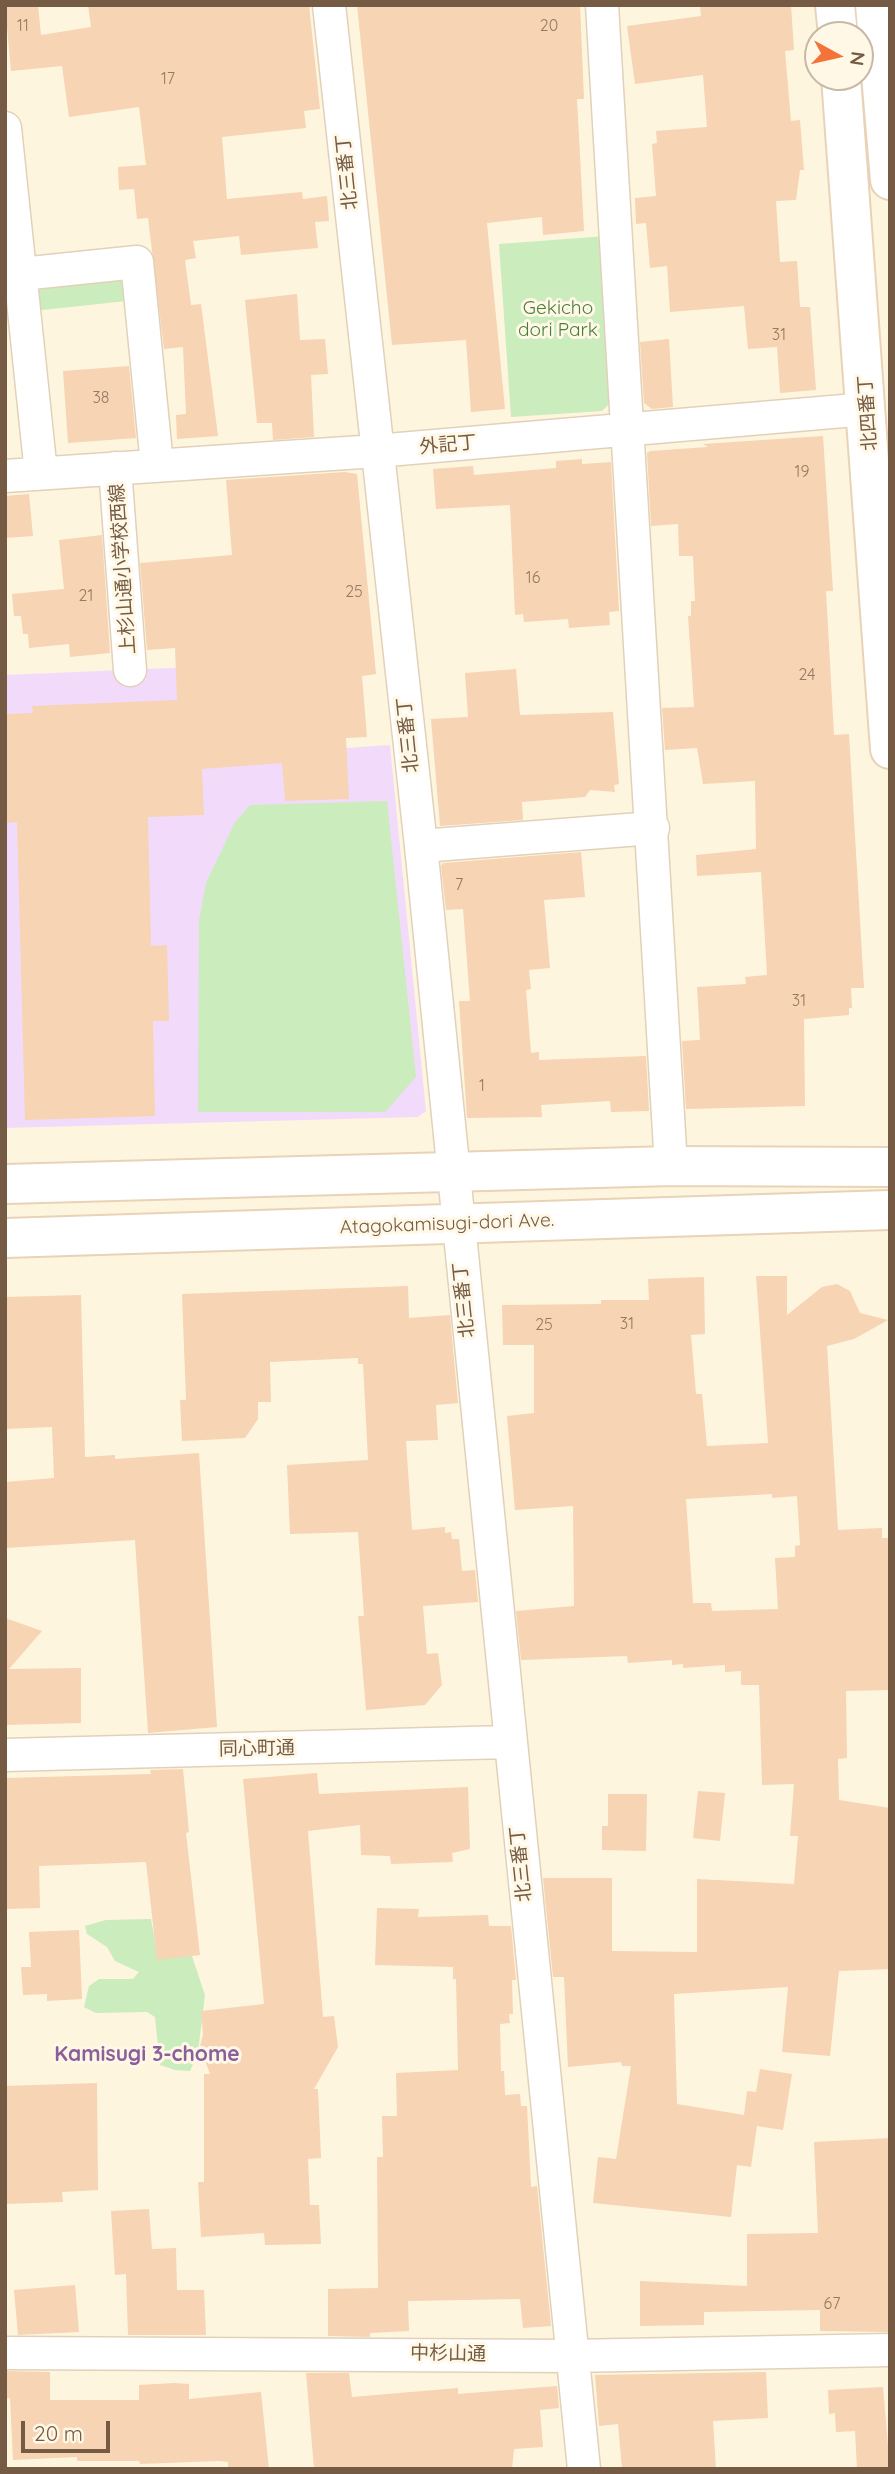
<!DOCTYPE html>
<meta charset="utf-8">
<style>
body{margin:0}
#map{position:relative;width:895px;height:2474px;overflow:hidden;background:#fef5de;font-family:Quicksand,sans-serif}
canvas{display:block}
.frame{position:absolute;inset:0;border:7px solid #765b44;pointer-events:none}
.north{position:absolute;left:804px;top:21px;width:70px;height:70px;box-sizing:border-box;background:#fff8e6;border:2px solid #c8b9a5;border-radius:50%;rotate:98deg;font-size:19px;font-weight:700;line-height:28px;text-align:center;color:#765b44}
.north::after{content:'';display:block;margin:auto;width:24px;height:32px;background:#f37338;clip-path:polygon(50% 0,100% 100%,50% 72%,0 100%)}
.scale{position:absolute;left:21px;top:2421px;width:89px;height:32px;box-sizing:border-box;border:4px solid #765b44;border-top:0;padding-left:9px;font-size:21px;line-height:24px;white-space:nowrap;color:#765b44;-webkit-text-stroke:5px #fff8e6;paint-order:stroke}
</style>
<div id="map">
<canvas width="895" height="2474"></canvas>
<div class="frame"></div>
<div class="north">N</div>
<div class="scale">20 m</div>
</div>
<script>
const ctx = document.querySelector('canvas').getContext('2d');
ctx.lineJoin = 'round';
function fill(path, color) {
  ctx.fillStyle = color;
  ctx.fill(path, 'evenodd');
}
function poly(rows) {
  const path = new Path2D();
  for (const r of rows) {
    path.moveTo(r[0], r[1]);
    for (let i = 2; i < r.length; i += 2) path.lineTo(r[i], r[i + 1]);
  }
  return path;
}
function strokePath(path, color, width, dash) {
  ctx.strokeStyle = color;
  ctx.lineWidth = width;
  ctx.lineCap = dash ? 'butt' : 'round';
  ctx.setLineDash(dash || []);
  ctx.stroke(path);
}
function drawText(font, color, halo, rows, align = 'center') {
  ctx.font = font + ' Quicksand,"Noto Sans JP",sans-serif';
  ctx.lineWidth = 6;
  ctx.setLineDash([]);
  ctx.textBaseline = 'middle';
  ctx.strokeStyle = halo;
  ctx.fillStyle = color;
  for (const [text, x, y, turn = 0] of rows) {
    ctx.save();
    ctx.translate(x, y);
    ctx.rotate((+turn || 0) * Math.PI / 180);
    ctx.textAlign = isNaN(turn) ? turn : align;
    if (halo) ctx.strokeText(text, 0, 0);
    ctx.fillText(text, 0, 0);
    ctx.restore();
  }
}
fill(poly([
 [218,666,228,756,390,745,426,1111,418,1117,5,1128,5,675]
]), '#f2dbfa');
fill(poly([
 [607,236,618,395,602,411,511,417,499,244],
 [133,275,136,300,33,311,33,298,43,285],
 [387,801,416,1077,385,1112,198,1112,199,920,206,883,235,822,250,805],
 [151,1919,156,1946,192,1956,205,1995,198,2052,190,2071,175,2070,160,2065,155,2017,147,2012,96,2013,84,2007,89,1986,99,1979,133,1979,139,1972,115,1961,107,1947,87,1934,85,1926,106,1920]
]), '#cbecbc');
fill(poly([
 [5,5,38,5,41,35,91,27,88,5,309,5,320,109,304,111,306,128,222,137,227,199,302,192,303,199,327,196,329,221,315,222,318,248,241,255,239,236,193,241,196,258,185,260,191,305,201,304,218,436,177,439,176,415,186,414,183,347,164,349,148,218,137,219,134,189,119,190,118,167,146,165,139,107,69,117,62,66,11,71],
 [357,5,580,5,584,99,577,99,584,231,543,235,542,217,487,223,505,409,471,412,466,340,392,345],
 [700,5,791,5,794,50,785,51,791,121,800,120,804,170,800,170,796,200,776,201,780,262,797,261,800,307,810,307,816,390,780,393,777,347,748,349,744,306,670,312,667,266,650,268,646,223,636,224,635,198,656,196,652,144,657,143,656,131,707,127,703,75,635,84,627,26,701,16],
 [297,294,300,340,325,339,328,374,311,375,314,437,273,440,272,423,257,423,245,300],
 [669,339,673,407,652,409,644,403,640,342],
 [129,366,136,438,68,443,63,371],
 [823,436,833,591,826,591,834,735,849,734,864,988,851,988,852,1008,849,1008,849,1015,804,1019,805,1106,686,1109,682,1041,700,1040,697,987,746,984,745,977,767,975,761,872,697,876,696,855,756,849,755,781,703,784,697,748,665,750,662,708,694,707,688,616,691,616,691,601,695,601,693,556,679,556,678,524,651,526,647,453,650,451,708,447,703,444],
 [582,459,582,464,611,462,619,611,609,612,610,625,569,628,568,619,524,622,523,614,515,615,510,505,436,509,433,469,473,466,474,475,556,468,556,461],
 [345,472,357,474,376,674,362,676,367,737,346,738,349,799,285,801,282,763,202,769,204,815,148,817,151,946,167,945,169,1021,153,1021,155,1116,25,1120,17,822,5,823,5,714,33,713,32,706,177,700,175,648,147,650,140,563,232,555,226,480],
 [29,494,33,536,5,538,5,496],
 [102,535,110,653,70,657,69,644,29,648,28,634,23,634,21,616,14,616,12,594,64,589,59,540],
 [516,669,520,715,613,712,619,784,614,785,615,792,590,790,585,797,522,802,523,820,440,826,431,719,468,717,465,673],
 [581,852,585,897,544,900,550,968,529,970,531,989,526,990,531,1053,539,1052,539,1060,646,1056,649,1111,611,1112,610,1101,541,1105,542,1117,467,1118,459,1001,470,1001,463,909,446,910,441,866,443,863],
 [756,1276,787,1276,787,1315,822,1287,837,1284,850,1291,860,1313,888,1320,854,1339,827,1346,838,1530,882,1528,882,1538,890,1538,889,1690,846,1691,847,1758,838,1759,839,1800,890,1808,890,1969,839,1971,830,2056,782,2052,788,1987,674,1994,677,2104,744,2115,747,2091,756,2092,760,2069,792,2074,783,2130,757,2126,751,2167,737,2165,731,2217,593,2203,598,2157,616,2159,631,2066,622,2066,621,2062,568,2067,564,1977,553,1977,543,1878,612,1878,612,1951,697,1952,697,1879,794,1884,798,1836,790,1836,794,1784,762,1785,759,1685,741,1685,741,1671,725,1672,725,1665,683,1668,683,1664,672,1665,672,1660,628,1663,627,1656,521,1660,516,1611,574,1606,573,1506,515,1510,507,1416,534,1413,534,1345,503,1345,502,1305,601,1304,601,1300,649,1300,648,1279,704,1277,705,1334,691,1335,696,1394,702,1394,707,1446,768,1443],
 [772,1494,772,1498,797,1496,800,1545,795,1546,795,1557,775,1558,778,1609,712,1611,711,1603,693,1603,686,1499],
 [408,1286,409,1318,450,1315,458,1403,436,1405,438,1440,406,1441,412,1530,445,1527,445,1533,451,1532,452,1539,459,1539,462,1571,475,1570,478,1602,423,1606,427,1654,438,1653,442,1685,425,1705,366,1710,358,1616,364,1616,358,1532,290,1534,287,1465,368,1460,363,1364,358,1364,358,1358,270,1362,271,1402,258,1402,258,1419,245,1438,182,1441,180,1400,186,1400,182,1294],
 [81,1295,85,1457,115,1455,115,1459,199,1453,217,1727,148,1733,135,1540,5,1548,5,1482,54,1478,52,1427,5,1429,5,1297],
 [5,1618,42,1631,9,1669,81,1668,81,1723,5,1725],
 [183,1769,189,1832,186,1833,200,1955,157,1960,146,1862,39,1866,40,1908,5,1909,5,1778,151,1774,150,1770],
 [317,1773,319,1794,468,1787,470,1849,452,1853,453,1862,391,1864,390,1856,361,1855,360,1825,308,1831,323,2017,334,2016,338,2047,314,2089,318,2089,321,2158,308,2159,310,2205,319,2205,321,2244,265,2245,264,2233,201,2237,198,2182,204,2182,204,2074,210,2074,200,2047,203,2034,201,2011,264,2004,243,1779],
 [698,1791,725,1793,720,1841,693,1838],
 [608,1794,647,1794,646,1851,602,1850,602,1826,608,1826],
 [377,1908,419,1909,418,1917,488,1915,489,1926,511,1926,516,1980,512,1980,513,2014,509,2014,510,2023,500,2024,501,2071,504,2071,505,2095,520,2094,521,2106,527,2106,531,2187,537,2186,551,2326,523,2328,520,2299,408,2301,409,2331,370,2333,370,2337,328,2336,328,2289,378,2288,377,2157,383,2157,382,2116,397,2116,396,2073,458,2070,456,1979,453,1979,453,1967,375,1965],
 [79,1930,82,1999,47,2001,47,1994,23,1995,21,1967,31,1967,29,1932],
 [97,2083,98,2190,62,2192,63,2202,5,2204,5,2086],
 [890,2138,890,2332,820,2331,820,2310,704,2312,704,2325,640,2326,640,2281,747,2286,747,2234,818,2233,814,2142],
 [149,2209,152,2249,176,2248,177,2290,204,2290,206,2335,128,2335,126,2274,115,2275,111,2211],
 [75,2285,79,2332,18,2335,14,2290],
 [5,2371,50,2372,50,2400,139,2400,139,2385,174,2383,189,2384,189,2399,261,2392,269,2469,228,2469,228,2462,219,2461,140,2464,139,2461,77,2461,77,2457,13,2460,10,2398,5,2399],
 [766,2372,768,2418,713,2421,716,2469,622,2469,618,2424,599,2426,595,2375],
 [306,2373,349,2373,352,2397,458,2388,458,2394,557,2386,559,2408,540,2410,543,2447,514,2449,512,2469,314,2469],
 [883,2387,890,2469,857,2469,855,2431,836,2432,835,2413,829,2414,828,2390]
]), '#f6d4b4');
const street = poly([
 [329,5,421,846,584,2469],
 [602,5,671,1166],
 [5,128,41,473],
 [21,274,137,262,157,465],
 [115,468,130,670],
 [5,476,376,451,867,409],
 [421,846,653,828],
 [5,1755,508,1742],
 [5,2353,570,2356,890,2350]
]);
const secondary = poly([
 [835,5,838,35],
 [875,5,890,180],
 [841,77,890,749],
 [5,1184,671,1166,890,1167],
 [5,1238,890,1210]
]);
strokePath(street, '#e2d1ba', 35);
strokePath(secondary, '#e8d3b7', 42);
strokePath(street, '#fff', 32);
strokePath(secondary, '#fff', 38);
drawText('16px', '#967960', null, [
 ["11",23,26],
 ["20",549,26],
 ["17",168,79],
 ["31",779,335],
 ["38",101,398],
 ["19",802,472],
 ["16",533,578],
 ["25",354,592],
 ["21",86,596],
 ["24",807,675],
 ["7",459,885],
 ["31",799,1001],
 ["1",482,1086],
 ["31",627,1324],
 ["25",544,1325],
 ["67",832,2304]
]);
drawText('19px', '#765b44', '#fff8e6', [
 ["北三番丁",347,172,-96],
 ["北四番丁",868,413,-94],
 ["外記丁",448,445,-5],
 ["上杉山通小学校西線",123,569,-94],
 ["北三番丁",408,735,-96],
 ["Atagokamisugi-dori Ave.",447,1224,-2],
 ["北三番丁",464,1300,-96],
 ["同心町通",257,1749,-1],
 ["北三番丁",521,1864,-96],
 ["中杉山通",448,2354,1]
]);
drawText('19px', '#497d3b', '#fff8e6', [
 ["Gekicho",558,308],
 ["dori Park",558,330]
]);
drawText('bold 21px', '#8c5f9a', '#fff8e6', [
 ["Kamisugi 3-chome",147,2055]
]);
</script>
